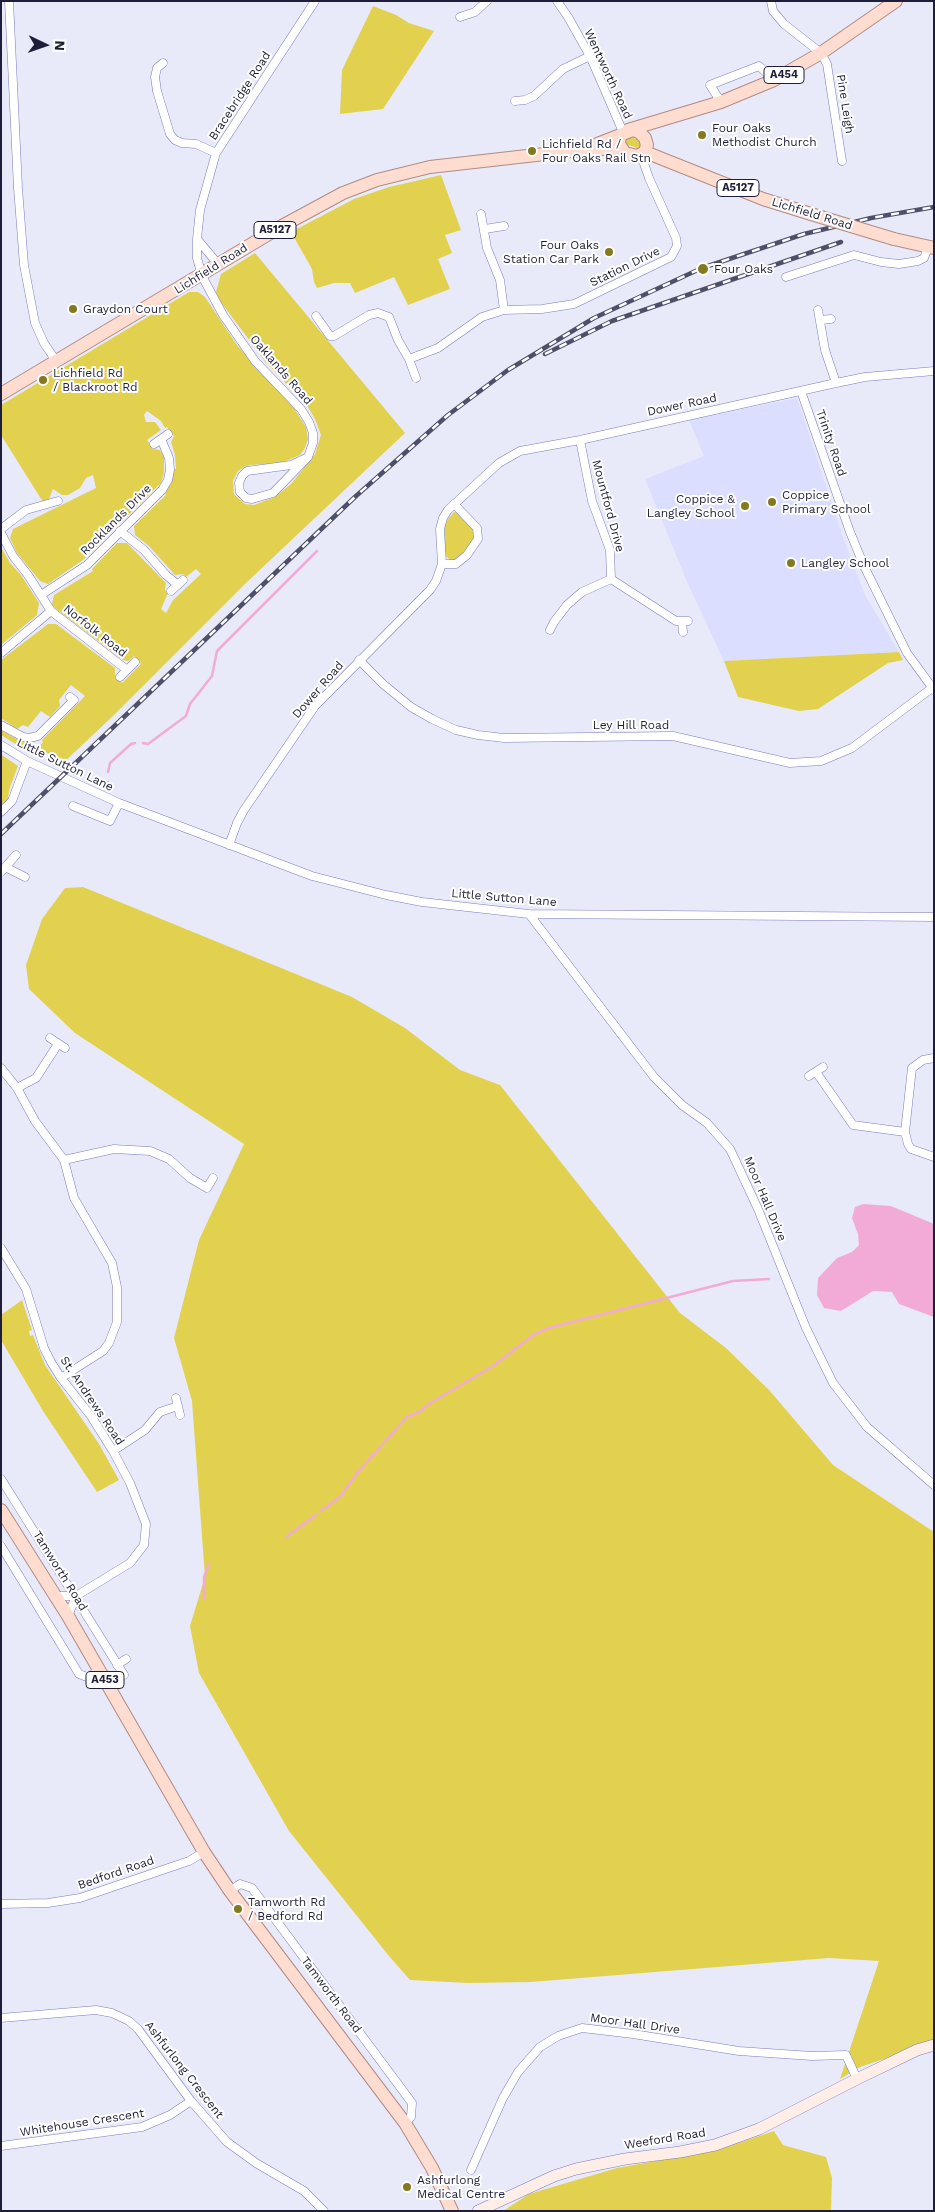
<!DOCTYPE html>
<style>
body{margin:0}
#map{position:relative;width:935px;height:2212px;overflow:hidden;background:#e8eaf9;font-family:"Work Sans",sans-serif}
canvas{display:block}
.frame{position:absolute;inset:0;border:2px solid #1e1e3a;pointer-events:none}
.north{position:absolute;left:20px;top:20px;width:50px;height:50px;-webkit-text-stroke:4px #fff;paint-order:stroke;rotate:93deg;font-size:14px;font-weight:700;line-height:20px;text-align:center;color:#1e1e3a}
.north::after{content:'';display:block;margin:auto;width:18px;height:22px;background:#1e1e3a;clip-path:polygon(50% 0,100% 100%,50% 72%,0 100%)}
</style>
<div id="map">
<canvas width="935" height="2212"></canvas>
<div class="frame"></div>
<div class="north">N</div>
</div>
<script>
const ctx = document.querySelector('canvas').getContext('2d');
ctx.lineJoin = 'round';
function fill(path, color) {
  ctx.fillStyle = color;
  ctx.fill(path, 'evenodd');
}
function poly(rows) {
  const path = new Path2D();
  for (const r of rows) {
    path.moveTo(r[0], r[1]);
    for (let i = 2; i < r.length; i += 2) path.lineTo(r[i], r[i + 1]);
  }
  return path;
}
function strokePath(path, color, width, dash) {
  ctx.strokeStyle = color;
  ctx.lineWidth = width;
  ctx.lineCap = dash ? 'butt' : 'round';
  ctx.setLineDash(dash || []);
  ctx.stroke(path);
}
function drawText(font, color, halo, rows, align = 'center') {
  ctx.font = font + ' "Work Sans",sans-serif';
  ctx.lineWidth = 4;
  ctx.setLineDash([]);
  ctx.textBaseline = 'middle';
  ctx.strokeStyle = halo;
  ctx.fillStyle = color;
  for (const [text, x, y, turn = 0] of rows) {
    ctx.save();
    ctx.translate(x, y);
    ctx.rotate((+turn || 0) * Math.PI / 180);
    ctx.textAlign = isNaN(turn) ? turn : align;
    if (halo) ctx.strokeText(text, 0, 0);
    ctx.fillText(text, 0, 0);
    ctx.restore();
  }
}
fill(poly([
 [797,398,842,534,865,595,899,652,724,661,688,584,645,479,704,456,689,420]
]), '#dcdeff');
fill(poly([
 [373,6,396,15,409,23,434,31,383,109,340,114,342,70],
 [630,136,640,141,641,147,637,148,626,144,626,137],
 [441,175,461,230,445,235,452,253,438,259,450,289,408,305,394,277,355,293,350,283,334,283,317,288,314,282,312,269,291,232,354,199,389,187],
 [255,253,405,433,246,583,112,717,62,764,39,747,43,742,42,740,85,696,71,685,59,700,60,706,50,717,41,711,28,727,23,725,17,729,1,718,1,660,48,624,56,624,115,668,115,675,122,683,141,664,134,656,128,661,123,660,55,608,52,604,54,595,93,571,92,569,117,543,127,543,166,583,165,590,168,593,161,609,166,613,173,600,201,574,196,569,186,577,183,574,175,575,149,546,135,535,134,526,166,495,165,491,171,482,174,469,176,469,175,455,171,442,174,436,167,427,165,428,161,421,147,411,144,415,146,422,155,422,161,430,147,440,153,449,160,450,164,457,164,473,161,483,83,560,48,584,40,581,17,553,10,538,13,529,96,488,93,475,86,478,80,488,68,495,62,495,53,489,49,499,43,502,1,435,1,405,189,292,198,292,205,297,237,345,294,408,306,427,308,439,305,448,300,455,282,463,250,465,244,467,238,471,233,481,234,494,245,504,254,505,275,497,291,484,315,454,321,435,315,419,308,407,265,361,220,301,216,292,221,274],
 [454,512,458,513,474,530,475,535,472,545,457,560,451,561,446,556,443,537,446,522],
 [1,547,10,563,21,575,39,603,37,615,1,645],
 [899,652,903,660,888,663,818,709,799,711,738,697,724,661],
 [1,730,18,740,26,741,22,748,1,735],
 [2,755,18,766,10,787,8,797,10,798,1,808],
 [83,887,352,997,405,1028,460,1070,500,1085,680,1313,726,1348,770,1391,833,1465,934,1532,934,2042,860,2067,840,2079,879,1961,829,1958,531,1982,469,1983,410,1980,389,1956,289,1831,199,1673,190,1626,205,1577,192,1401,174,1338,199,1240,244,1144,75,1033,29,989,26,965,42,919,65,888],
 [22,1300,32,1330,29,1331,30,1336,33,1335,45,1365,99,1444,119,1480,97,1492,43,1411,1,1340,1,1315],
 [774,2131,783,2145,826,2157,832,2178,831,2211,503,2211,529,2194,617,2168,718,2150]
]), '#e2d14f');
fill(poly([
 [863,1204,891,1206,934,1224,934,1317,899,1304,892,1292,873,1291,841,1311,824,1308,817,1295,818,1278,837,1258,852,1252,859,1245,858,1234,852,1218,855,1207]
]), '#f2abd7');
strokePath(poly([
 [143,743,148,744,186,716,190,704,212,676,217,651,317,551],
 [108,772,110,763,131,744,135,743],
 [107,788,108,782],
 [321,1511,340,1497,358,1472,407,1417,419,1412,429,1404,493,1366,535,1334,549,1328,733,1281,769,1279],
 [286,1537,316,1515],
 [204,1599,204,1577,209,1564]
]), '#f2abd7', 2.5);
const street = poly([
 [9,1,18,188,24,265,35,323,44,343,56,361],
 [557,1,568,17,590,56,623,132],
 [771,1,773,11,784,24,821,53,827,64,842,161],
 [460,17,475,12,487,1],
 [163,63,157,68,155,77,157,91,170,134,175,140,182,143,196,144,216,153],
 [515,101,525,100,534,96,563,69,590,56],
 [721,102,710,85,759,66,774,80],
 [481,214,487,248,500,280,504,310],
 [485,229,504,226],
 [197,239,200,210,216,153,315,1],
 [218,264,197,239,197,258,202,276,223,315,255,361,301,409,309,422,313,433,313,443,308,457,273,493,252,499,246,498,240,492,239,483,242,476,247,471,291,465,308,457],
 [786,277,854,255,881,262,899,264,918,261,924,258,928,247],
 [818,310,825,350,836,383],
 [316,316,330,336,334,336,369,315,378,313,389,317,398,340,409,359,416,378],
 [820,320,831,319],
 [409,359,438,348,482,317,504,310,542,309,574,304,671,257,677,246,676,238,649,178,641,155],
 [801,391,850,532,864,566,907,653,934,690],
 [580,440,592,501,610,550,611,579,676,621,688,621],
 [154,444,168,434],
 [1,529,26,510,58,501],
 [120,531,144,550,166,575,178,585],
 [1,533,13,556,28,575,51,611,127,670],
 [442,564,456,564,467,555,478,539,477,528,454,504],
 [171,591,183,580],
 [41,595,87,565,162,490,168,480,170,470,169,458,161,439],
 [682,622,683,632],
 [550,630,554,622,567,605,582,592,611,579],
 [1,653,51,611],
 [359,660,383,684,411,707,432,719,456,730,478,735,504,738,673,736,790,763,821,761,852,748,932,688],
 [120,677,135,662],
 [1,725,23,737,29,738,38,736,74,700,70,697],
 [1,745,27,761,119,803,312,876,386,895,422,902,529,914,934,917],
 [73,806,110,821,119,803],
 [1,812,12,801,27,761],
 [229,845,237,823,244,810,315,706,430,590,436,581,442,564,440,529,443,518,448,510,499,463,520,451,580,440,836,383,865,377,934,371],
 [7,868,25,877],
 [1,872,16,855],
 [529,914,654,1077,682,1105,707,1123,730,1149,758,1209,806,1328,833,1383,867,1427,934,1485],
 [50,1038,65,1048],
 [934,1058,923,1060,912,1068,905,1132,908,1144,911,1149,934,1157],
 [1,1068,17,1088,35,1121,64,1160,74,1198,112,1263,117,1287,117,1322,109,1343,103,1351,61,1378],
 [816,1072,853,1125,905,1132],
 [809,1076,823,1067],
 [17,1088,36,1078,58,1044],
 [64,1160,114,1149,150,1151,169,1159,190,1178,207,1188,213,1178],
 [1,1248,26,1289,44,1348,51,1362,61,1378,91,1416,113,1451,130,1483,146,1524,144,1545,130,1563,76,1596,56,1596],
 [176,1398,180,1415],
 [113,1451,145,1430,160,1412,178,1406],
 [1,1479,124,1675],
 [1,1546,79,1674,87,1677,100,1671],
 [68,1616,76,1596],
 [117,1665,126,1659],
 [230,1891,240,1884,252,1888,412,2103,411,2117,405,2123],
 [1,1904,48,1903,80,1898,189,1861,204,1852],
 [1,2018,96,2010,112,2013,129,2021,138,2029,191,2101,227,2142,256,2163,304,2191,324,2211],
 [1,2146,142,2127,170,2115,191,2101],
 [471,2170,503,2098,518,2072,540,2047,558,2036,582,2028,633,2034,739,2051,812,2056,846,2055,857,2079]
]);
const secondary = poly([
 [478,2211,554,2176,576,2169,625,2159,680,2152,715,2145,759,2129,857,2079,917,2050,934,2045]
]);
const primary = poly([
 [628,130,721,102,774,80,821,53,896,1],
 [592,146,633,130,639,132,645,138,647,145,645,152,637,156,625,153,619,144,620,135],
 [645,152,763,199,811,214],
 [894,239,934,248],
 [1,394,282,226,343,193,377,180,430,167,580,150,621,148],
 [1,1510,68,1616,204,1852,230,1891,405,2123,432,2168,452,2211]
]);
strokePath(street, '#7b7cc0', 9);
strokePath(secondary, '#7b7cc0', 12);
strokePath(primary, '#b08b86', 14);
strokePath(street, '#fff', 8);
strokePath(secondary, '#ffeee7', 11);
strokePath(primary, '#fedccf', 12);
const rail = poly([
 [545,354,612,321,841,242],
 [1,834,356,496,448,415,508,370,594,318,702,268,804,234,871,218,934,207]
]);
strokePath(rail, '#4e4f68', 4.5);
strokePath(rail, '#fff', 2.5, [8]);
const primaryBridge = poly([
 [811,214,894,239]
]);
strokePath(primaryBridge, '#b08b86', 14, []);
strokePath(primaryBridge, '#fedccf', 12);
for (const [x, y, r, color] of [
 [702,135,5,"#84791e"],
 [532,151,5,"#84791e"],
 [609,252,5,"#84791e"],
 [703,269,6,"#84791e"],
 [73,309,5,"#84791e"],
 [43,380,5,"#84791e"],
 [772,502,5,"#84791e"],
 [745,506,5,"#84791e"],
 [791,563,5,"#84791e"],
 [238,1909,5,"#84791e"],
 [407,2187,5,"#84791e"]
]) {
  const dot = new Path2D();
  dot.arc(x, y, r, 0, 2 * Math.PI);
  ctx.fillStyle = color;
  ctx.fill(dot);
  strokePath(dot, '#fff', 2);
}
for (const [x, y, w] of [
 [784,75,40],
 [738,188,42],
 [275,230,42],
 [105,1680,38]
]) {
  const box = new Path2D();
  box.roundRect(x - w / 2, y - 8.5, w, 17, 4);
  ctx.fillStyle = '#fff';
  ctx.fill(box);
  strokePath(box, '#1e1e3a', 1);
}
drawText('bold 11px', '#1e1e3a', null, [
 ["A454",784,75],
 ["A5127",738,188],
 ["A5127",275,230],
 ["A453",105,1680]
]);
drawText('12px', '#1e1e3a', '#fff', [
 ["Wentworth Road",608,74,65],
 ["Bracebridge Road",240,96,-57],
 ["Pine Leigh",845,104,81],
 ["Lichfield Road",812,214,17],
 ["Station Drive",625,267,-26],
 ["Lichfield Road",211,269,-32],
 ["Oaklands Road",281,370,49],
 ["Dower Road",682,405,-12],
 ["Trinity Road",831,443,71],
 ["Mountford Drive",608,506,75],
 ["Rocklands Drive",116,520,-45],
 ["Norfolk Road",95,631,38],
 ["Dower Road",318,690,-49],
 ["Ley Hill Road",631,725],
 ["Little Sutton Lane",65,765,26],
 ["Little Sutton Lane",504,898,5],
 ["Moor Hall Drive",765,1199,67],
 ["St. Andrews Road",92,1401,56],
 ["Tamworth Road",60,1571,58],
 ["Bedford Road",116,1873,-19],
 ["Tamworth Road",331,1995,53],
 ["Moor Hall Drive",635,2024,8],
 ["Ashfurlong Crescent",184,2070,52],
 ["Whitehouse Crescent",82,2123,-9],
 ["Weeford Road",665,2139,-9]
]);
drawText('12px', '#1e1e3a', '#fff', [
 ["Four Oaks",712,128],
 ["Methodist Church",712,142],
 ["Lichfield Rd /",542,144],
 ["Four Oaks Rail Stn",542,158],
 ["Four Oaks",599,245,"right"],
 ["Station Car Park",599,259,"right"],
 ["Four Oaks",714,269],
 ["Graydon Court",83,309],
 ["Lichfield Rd",53,373],
 ["/ Blackroot Rd",53,387],
 ["Coppice",782,495],
 ["Primary School",782,509],
 ["Coppice &",735,499,"right"],
 ["Langley School",735,513,"right"],
 ["Langley School",801,563],
 ["Tamworth Rd",248,1902],
 ["/ Bedford Rd",248,1916],
 ["Ashfurlong",417,2180],
 ["Medical Centre",417,2194]
], 'left');
</script>
